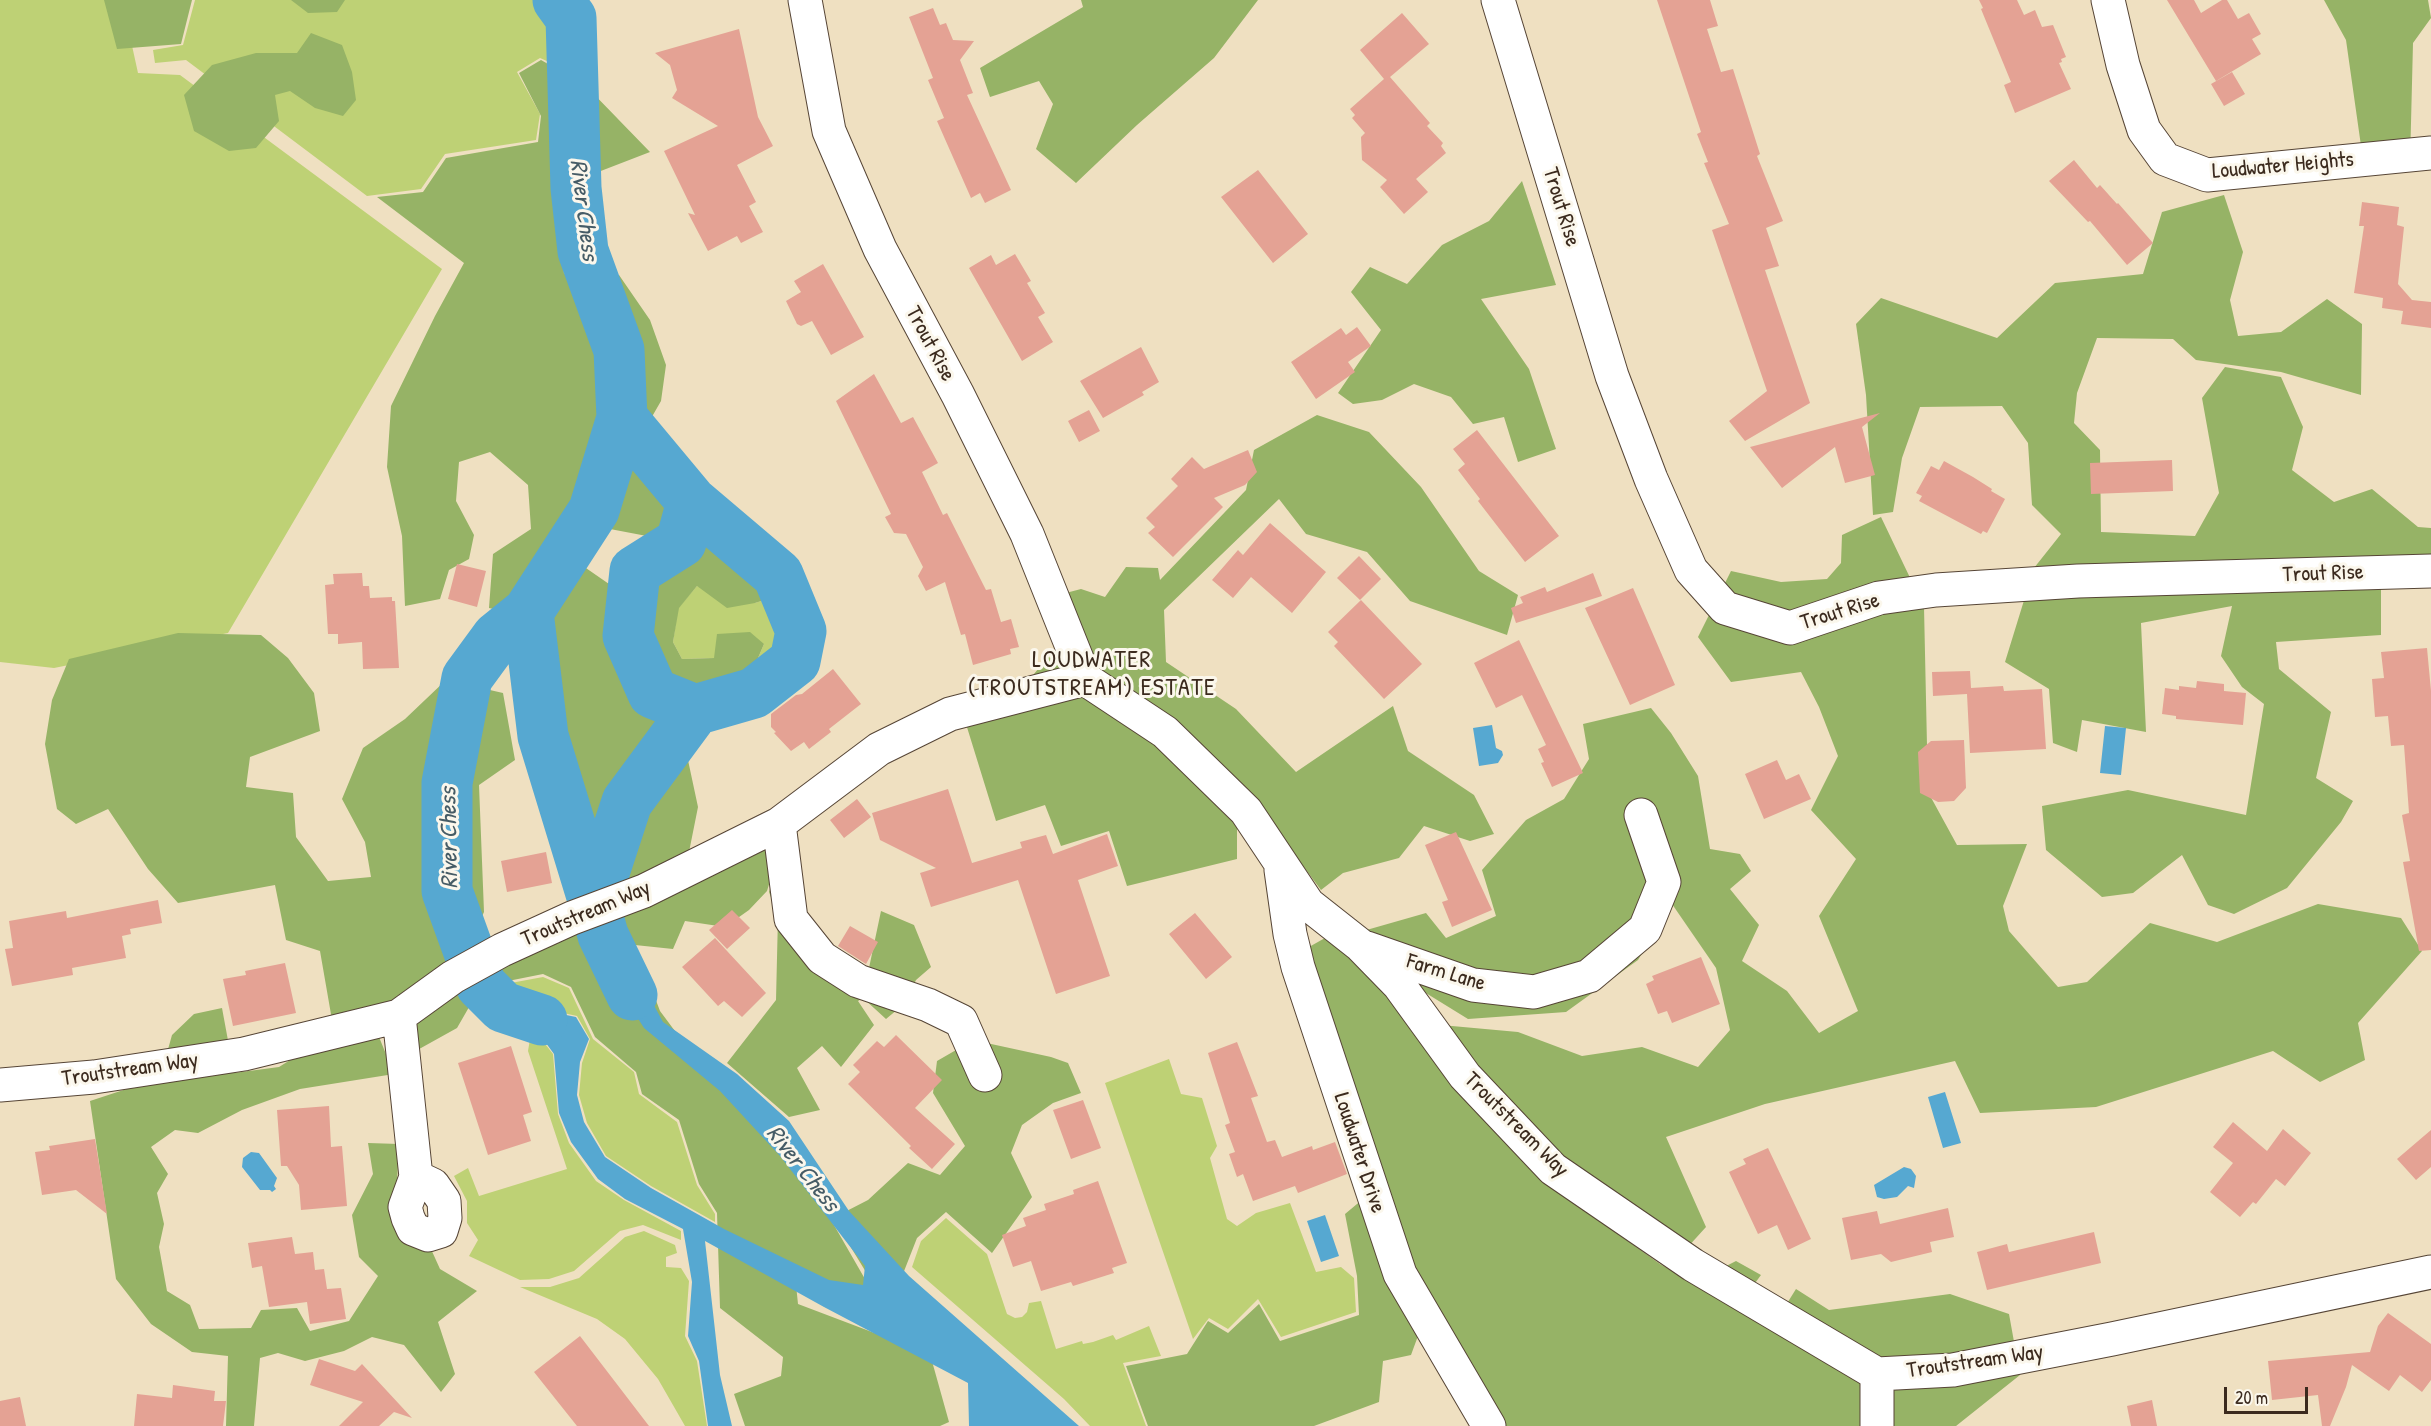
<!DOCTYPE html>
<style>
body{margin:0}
#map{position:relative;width:2431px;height:1426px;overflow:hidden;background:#efe0c1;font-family:"Patrick Hand",sans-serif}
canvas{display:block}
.scale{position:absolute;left:2224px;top:1387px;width:84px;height:27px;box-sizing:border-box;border:3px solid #3b2a1e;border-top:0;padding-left:8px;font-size:18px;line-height:21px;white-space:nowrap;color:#3b2a1e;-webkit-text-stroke:4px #fbf7ec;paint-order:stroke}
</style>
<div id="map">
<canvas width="2431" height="1426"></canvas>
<div class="scale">20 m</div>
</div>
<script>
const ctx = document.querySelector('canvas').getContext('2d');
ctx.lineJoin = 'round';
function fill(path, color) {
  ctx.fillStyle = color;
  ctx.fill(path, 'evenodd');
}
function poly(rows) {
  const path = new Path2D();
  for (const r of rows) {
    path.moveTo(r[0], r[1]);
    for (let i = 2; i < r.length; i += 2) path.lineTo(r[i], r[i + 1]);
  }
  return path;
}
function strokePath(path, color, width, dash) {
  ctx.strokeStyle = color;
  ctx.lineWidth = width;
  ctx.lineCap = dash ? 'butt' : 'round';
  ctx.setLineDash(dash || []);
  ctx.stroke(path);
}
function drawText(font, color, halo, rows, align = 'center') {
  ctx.font = font + ' "Patrick Hand",sans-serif';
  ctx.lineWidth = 6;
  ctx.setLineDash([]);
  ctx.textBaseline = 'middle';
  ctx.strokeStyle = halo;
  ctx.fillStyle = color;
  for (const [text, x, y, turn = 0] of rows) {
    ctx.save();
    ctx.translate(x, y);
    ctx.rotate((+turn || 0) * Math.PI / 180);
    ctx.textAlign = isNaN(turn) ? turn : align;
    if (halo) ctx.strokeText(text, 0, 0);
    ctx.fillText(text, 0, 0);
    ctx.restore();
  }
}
fill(poly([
 [0,0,122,0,138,73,180,75,442,269,228,633,54,668,0,662],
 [195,0,554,0,556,4,556,65,540,58,517,72,540,114,536,140,445,154,421,189,367,196,186,60,155,63,153,50,183,45],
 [697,586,755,603,774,597,787,631,785,654,746,686,764,644,714,658,682,659,673,642,678,608],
 [543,977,569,988,593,1039,634,1072,639,1094,677,1122,697,1185,715,1214,715,1222,651,1186,606,1156,587,1123,579,1095,582,1063,590,1039,577,1016,523,1004,500,985],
 [531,1033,542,1040,553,1054,558,1114,569,1143,596,1181,624,1200,681,1231,681,1240,643,1225,620,1231,574,1271,549,1279,520,1280,469,1256,478,1240,467,1223,467,1201,454,1176,468,1168,479,1196,567,1169,528,1051],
 [1169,1059,1181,1094,1202,1098,1217,1146,1210,1158,1227,1219,1237,1226,1256,1213,1290,1203,1316,1272,1341,1267,1354,1278,1356,1312,1281,1337,1258,1299,1228,1329,1209,1318,1193,1339,1105,1083],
 [946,1218,987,1254,1007,1314,1015,1318,1022,1317,1027,1312,1029,1303,1041,1301,1056,1349,1082,1341,1083,1344,1093,1342,1113,1335,1116,1340,1149,1326,1161,1356,1123,1363,1146,1426,1090,1426,1064,1399,912,1267,921,1241],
 [644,1231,675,1245,677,1253,666,1257,666,1267,681,1268,689,1281,685,1336,697,1361,707,1426,685,1426,658,1379,625,1339,597,1319,520,1287,550,1287,579,1278,625,1237]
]), '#bed175');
fill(poly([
 [104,0,192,0,181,44,117,49],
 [291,0,345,0,337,12,308,13],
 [1081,0,1258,0,1214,58,1137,125,1076,183,1036,149,1053,104,1039,81,990,97,980,68,1083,7],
 [2324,0,2428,0,2431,18,2413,43,2410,163,2364,167,2346,40],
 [311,33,342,45,352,72,356,100,343,116,315,108,290,91,275,95,279,121,256,148,229,151,194,131,184,95,212,65,256,53,297,53],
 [541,60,585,85,650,152,593,174,604,231,562,237,564,274,619,275,650,320,666,365,661,401,634,448,679,502,652,537,610,529,583,566,622,593,615,648,645,704,679,718,698,807,688,857,613,893,584,816,564,749,544,621,489,608,493,554,531,529,528,485,490,452,459,462,456,501,474,535,469,559,449,570,440,599,405,606,402,536,387,467,391,406,435,316,464,263,377,197,423,192,446,158,538,142,541,116,519,73],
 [1522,181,1556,285,1481,299,1529,369,1556,449,1518,462,1504,417,1473,424,1451,397,1414,384,1382,400,1353,404,1338,393,1381,330,1351,292,1370,267,1407,284,1442,245,1489,221],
 [2224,195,2243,252,2230,300,2238,336,2281,332,2327,299,2362,324,2361,395,2281,372,2196,360,2173,339,2097,338,2077,393,2074,423,2100,450,2101,532,2195,536,2219,493,2202,398,2225,367,2281,377,2303,427,2292,470,2334,502,2372,489,2418,527,2431,528,2431,560,2381,566,2381,635,2276,642,2279,669,2331,712,2316,778,2353,801,2341,822,2287,888,2234,914,2208,905,2182,855,2133,893,2102,897,2046,850,2042,806,2128,790,2246,815,2264,704,2242,687,2221,656,2232,606,2141,623,2146,732,2082,720,2077,752,2053,743,2049,689,2005,662,2034,568,2061,534,2032,505,2028,443,2002,406,1920,407,1902,458,1893,512,1873,515,1866,395,1856,324,1881,298,1997,338,2055,283,2143,274,2162,212],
 [1317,415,1369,432,1421,487,1479,571,1518,595,1507,635,1410,601,1367,552,1306,534,1279,499,1164,610,1166,662,1236,709,1296,772,1393,706,1408,751,1474,795,1494,834,1470,841,1424,826,1399,858,1343,873,1321,890,1259,807,1233,812,1237,828,1237,859,1127,886,1109,831,1061,846,1045,805,996,821,966,724,1005,709,1048,657,1095,671,1062,594,1081,589,1105,597,1126,567,1158,568,1160,580,1246,490,1254,450],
 [1881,517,1924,607,1928,792,1957,845,2027,844,2003,906,2009,931,2058,987,2087,982,2150,923,2217,942,2318,904,2401,918,2422,951,2358,1023,2365,1060,2320,1082,2273,1051,2096,1107,1980,1113,1955,1061,1765,1104,1666,1137,1706,1227,1686,1249,1559,1161,1441,1025,1518,1032,1582,1056,1642,1047,1698,1067,1730,1030,1716,968,1672,904,1638,960,1566,1012,1468,1019,1408,982,1363,931,1426,913,1446,938,1496,916,1482,870,1526,820,1564,799,1589,759,1583,724,1651,708,1671,733,1698,776,1710,849,1740,854,1751,871,1730,889,1759,925,1742,961,1787,991,1819,1033,1858,1011,1819,916,1856,859,1811,810,1838,756,1819,707,1801,672,1731,682,1698,637,1731,571,1781,582,1827,579,1841,563,1842,535],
 [705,526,743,553,774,597,755,603,727,608,697,586,679,608,673,642,682,659,714,658,717,634,750,632,764,644,746,686,698,699,657,682,639,634,641,591,657,572,694,547],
 [178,633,261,635,288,658,314,693,320,731,250,757,246,787,293,793,296,837,328,881,371,877,365,842,342,799,363,748,405,719,446,680,503,693,515,760,479,785,484,912,463,958,476,995,457,1028,394,1063,378,1008,332,1020,320,951,286,940,275,885,178,903,148,869,108,809,76,824,57,809,45,744,52,700,69,659],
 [769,839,777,858,767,891,749,910,725,927,685,921,673,949,635,945,660,1011,707,1074,815,1192,873,1293,795,1275,798,1304,930,1354,949,1422,940,1426,745,1426,734,1394,781,1376,783,1357,720,1308,717,1213,699,1184,679,1120,642,1094,636,1072,595,1037,571,987,543,974,498,983,478,992,474,975],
 [779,859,817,960,869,968,881,911,914,925,931,967,916,980,904,1004,886,1019,863,998,858,1001,874,1025,841,1067,822,1046,797,1068,820,1110,789,1117,727,1063,776,1000,778,916,769,892],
 [1325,938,1351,953,1542,1180,1660,1264,1693,1283,1736,1261,1761,1275,1736,1309,1771,1329,1796,1289,1829,1310,1950,1294,2009,1314,2020,1375,1956,1426,1503,1426,1409,1270,1309,964,1309,947],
 [222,1008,234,1073,279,1067,311,1047,377,1032,394,1074,300,1089,242,1110,198,1133,175,1130,151,1147,168,1174,157,1193,164,1224,159,1247,167,1291,190,1305,199,1329,251,1328,261,1310,297,1308,310,1331,349,1321,378,1276,359,1257,352,1215,373,1174,368,1143,399,1144,396,1202,421,1227,440,1269,477,1291,438,1322,455,1374,441,1392,404,1345,372,1337,344,1351,305,1361,278,1353,260,1358,254,1426,226,1426,228,1356,192,1352,151,1324,116,1279,90,1101,160,1078,172,1035,194,1014],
 [982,1042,1051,1057,1068,1063,1081,1093,1053,1103,1022,1125,1011,1153,1032,1197,992,1253,946,1212,917,1238,899,1284,872,1282,833,1218,868,1200,908,1163,940,1175,965,1146,933,1093,937,1061,963,1046],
 [1369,1194,1422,1325,1411,1355,1383,1361,1379,1402,1314,1426,1148,1426,1126,1366,1187,1354,1208,1321,1228,1333,1259,1304,1280,1341,1359,1315,1357,1276,1345,1214]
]), '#96b366');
fill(poly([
 [1492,725,1496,748,1502,751,1503,755,1498,763,1479,766,1473,728],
 [2105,726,2126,728,2121,775,2100,773],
 [611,926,663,1022,737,1074,789,1121,849,1211,909,1276,1079,1426,969,1426,968,1383,824,1307,705,1241,720,1375,732,1426,708,1426,699,1361,688,1336,692,1282,683,1229,625,1199,598,1179,571,1142,559,1113,554,1054,543,1039,492,1009,479,990,489,981,522,1006,576,1017,589,1039,580,1062,577,1095,584,1122,605,1157,651,1188,724,1229,829,1280,863,1285,865,1266,780,1156,720,1091,644,1028,615,982,593,935],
 [1945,1092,1961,1143,1943,1148,1928,1097],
 [251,1152,259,1153,277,1178,274,1186,276,1189,272,1192,270,1190,260,1190,242,1167,243,1158],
 [1904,1167,1911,1169,1916,1176,1914,1188,1908,1186,1897,1197,1884,1199,1877,1197,1874,1185],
 [1325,1215,1339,1256,1321,1262,1307,1221]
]), '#56a8d1');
strokePath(poly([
 [622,418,692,502,778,575,801,631,795,661,754,693,695,710,627,802,594,903,603,935,632,995],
 [692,502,681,542,635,571,628,636,653,693,695,710],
 [528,612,543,736,594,903],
 [542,1020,503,1007,481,985,447,891,447,783,467,678,497,637,528,612,594,510,622,418,619,350,583,251,576,188,571,18,558,0]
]), '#56a8d1', 51);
fill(poly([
 [1657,0,1710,0,1718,26,1707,29,1721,72,1733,69,1760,154,1757,156,1783,221,1766,228,1779,266,1765,270,1810,403,1745,441,1729,421,1767,391,1712,230,1729,224,1704,163,1708,162,1697,134,1701,132],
 [1979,0,2017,0,2024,15,2035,10,2042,27,2053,25,2066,57,2061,59,2062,62,2059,63,2071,89,2015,113,2004,85,2011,82,1981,9,1983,8],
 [2167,0,2194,0,2201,13,2222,0,2227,0,2238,19,2249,13,2261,34,2252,39,2261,54,2216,81],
 [933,8,940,25,946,23,953,40,974,41,960,60,973,93,967,95,1011,190,985,203,980,193,971,198,937,121,944,118,928,80,933,78,909,17],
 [1402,13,1429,44,1390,77,1430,123,1427,126,1443,143,1441,146,1446,153,1416,179,1428,192,1404,214,1380,187,1387,180,1362,160,1361,137,1365,133,1352,118,1355,115,1350,109,1384,79,1360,50],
 [739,29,758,117,773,146,737,165,756,202,749,206,763,232,741,243,737,236,708,251,688,213,695,215,664,151,718,126,672,98,677,90,670,65,655,53],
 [2232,72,2245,94,2224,106,2211,84],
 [2074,160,2097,188,2100,185,2117,204,2118,203,2153,243,2127,265,2090,221,2088,222,2049,181],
 [1258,170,1308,234,1273,263,1221,197],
 [2362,202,2399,207,2397,225,2404,227,2398,284,2412,300,2431,302,2431,328,2401,324,2403,311,2382,308,2383,298,2354,293,2364,226,2359,226],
 [1015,254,1031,281,1027,283,1045,313,1038,317,1053,342,1022,361,969,268,991,255,996,265],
 [823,264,864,337,831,355,812,321,801,326,797,324,786,301,801,292,794,281],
 [1357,327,1371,346,1348,362,1355,372,1316,399,1291,362,1341,328,1346,335],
 [1141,347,1159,382,1142,392,1144,395,1103,418,1080,381],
 [874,374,901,423,913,417,938,463,922,472,943,515,947,513,986,590,991,589,1001,622,1011,619,1019,647,1010,649,1011,654,973,665,965,634,961,635,945,582,926,591,918,576,923,567,906,534,894,533,885,517,891,514,836,401],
 [1089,410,1100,431,1079,442,1068,421],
 [1880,413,1862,427,1875,475,1845,483,1835,447,1782,488,1750,447],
 [1477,430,1559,536,1525,562,1478,501,1480,499,1458,470,1465,464,1453,449],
 [1248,450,1257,472,1245,485,1214,498,1223,507,1173,557,1148,533,1155,527,1146,518,1178,486,1171,479,1192,457,1204,469],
 [2172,460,2173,491,2091,494,2090,463],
 [1944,461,1973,477,1992,489,1991,491,2005,499,1987,533,1983,531,1981,534,1919,501,1922,496,1916,493,1931,466,1939,470],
 [1270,523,1326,572,1292,613,1251,577,1233,598,1212,580,1238,550,1243,555],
 [1359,556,1381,579,1360,600,1337,578],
 [457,564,486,571,477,607,448,599],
 [362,573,363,586,369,586,370,598,392,597,392,601,395,601,399,668,363,669,362,642,338,644,338,634,328,634,325,585,334,584,333,574],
 [1593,573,1602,596,1516,623,1511,608,1523,603,1520,597,1545,587,1547,592],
 [1633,588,1675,685,1630,705,1585,608],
 [1361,600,1422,664,1384,699,1334,646,1338,642,1328,632],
 [1519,640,1583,773,1552,787,1541,763,1544,762,1538,749,1546,745,1522,695,1496,708,1474,663],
 [2427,648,2431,691,2431,950,2419,951,2403,862,2410,861,2402,815,2409,813,2404,745,2391,746,2388,716,2375,717,2372,679,2384,678,2381,652],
 [833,669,861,704,829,729,831,732,809,749,804,742,791,751,774,733,776,732,771,727,771,714,796,695,802,694],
 [1970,671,1971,688,2003,686,2004,691,2042,689,2046,749,1970,753,1967,694,1933,696,1932,672],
 [2197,681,2224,684,2224,691,2246,693,2243,725,2176,719,2176,716,2162,714,2165,688,2179,690,2179,686,2196,688],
 [1964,740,1966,788,1954,801,1938,802,1920,793,1918,752,1931,741],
 [1777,760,1786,780,1799,774,1811,799,1764,819,1745,774],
 [948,789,972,863,1022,848,1020,842,1046,835,1053,854,1107,834,1118,866,1078,880,1110,976,1056,994,1018,880,931,907,920,873,936,868,880,840,872,813],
 [857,799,871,817,844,838,830,820],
 [1456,832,1492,910,1452,927,1442,902,1448,900,1425,845],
 [546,852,552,883,507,892,501,861],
 [158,900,162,923,130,929,131,934,122,936,126,958,72,968,73,975,12,986,5,949,13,948,9,921,66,911,67,918],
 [732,910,750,928,727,949,709,930],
 [1195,913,1232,957,1206,979,1169,934],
 [850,926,878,942,866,964,838,946],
 [715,938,766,993,742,1017,724,1001,718,1006,682,967],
 [1701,957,1720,1004,1672,1023,1667,1011,1658,1014,1646,984,1654,980,1652,976],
 [285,963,296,1013,233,1026,223,979,246,975,245,971],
 [896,1035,942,1080,915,1108,955,1144,932,1169,909,1148,911,1146,848,1084,860,1072,853,1065,877,1041,884,1047],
 [1237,1042,1258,1096,1251,1098,1267,1142,1275,1140,1282,1157,1312,1146,1313,1150,1335,1142,1347,1174,1298,1193,1295,1186,1253,1201,1243,1174,1237,1177,1229,1154,1235,1152,1225,1125,1230,1123,1208,1053],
 [511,1046,532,1112,523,1115,531,1141,488,1155,458,1063],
 [1083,1100,1101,1148,1071,1159,1053,1110],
 [329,1106,331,1147,342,1146,347,1206,301,1210,299,1185,287,1166,281,1166,277,1110],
 [2233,1122,2267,1151,2283,1129,2311,1153,2285,1186,2276,1179,2256,1204,2253,1202,2240,1217,2210,1192,2233,1163,2213,1147],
 [2431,1130,2431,1167,2416,1180,2397,1159],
 [95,1139,107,1214,76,1190,42,1195,35,1152,50,1150,49,1146],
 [1768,1148,1811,1239,1788,1250,1777,1225,1758,1234,1729,1172,1746,1164,1743,1159],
 [1098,1181,1127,1263,1112,1268,1114,1273,1073,1286,1071,1282,1041,1291,1031,1261,1013,1267,1002,1235,1026,1226,1023,1218,1046,1210,1044,1204,1074,1194,1073,1190],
 [1948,1208,1954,1237,1930,1242,1932,1252,1891,1262,1881,1254,1851,1260,1842,1218,1877,1211,1880,1224],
 [2094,1232,2101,1263,1987,1290,1977,1252,2007,1244,2009,1252],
 [292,1237,295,1254,313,1252,315,1270,324,1269,327,1289,341,1288,346,1319,310,1324,307,1302,269,1307,262,1266,252,1268,248,1243],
 [2388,1313,2431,1344,2431,1380,2422,1392,2400,1375,2389,1391,2352,1365,2346,1387,2330,1426,2322,1426,2318,1395,2272,1400,2268,1361,2370,1352,2378,1326],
 [580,1336,649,1426,577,1426,534,1372],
 [319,1359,355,1371,362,1364,412,1418,394,1412,379,1426,339,1426,363,1402,310,1385],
 [173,1385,215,1391,214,1401,226,1401,223,1426,134,1426,137,1394,172,1398],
 [20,1397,26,1426,0,1426,0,1401],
 [2152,1400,2157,1426,2131,1426,2127,1406]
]), '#e4a294');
const minor = poly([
 [805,0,829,131,880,249,958,395,1027,534,1085,679],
 [1498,0,1612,376,1651,479,1691,570,1725,608,1790,628,1879,598,1936,590,2078,581,2431,571],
 [2108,0,2123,65,2144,130,2165,159,2207,175,2431,153],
 [779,824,791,919,822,958,858,981,928,1005,961,1021,985,1075],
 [1281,870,1290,934,1298,967,1400,1274,1489,1426],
 [1367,948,1473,985,1534,992,1589,976,1645,929,1664,882,1641,815],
 [399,1016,416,1177,433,1185,444,1201,445,1218,441,1231,428,1235,413,1229,408,1218,405,1207,416,1177],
 [0,1085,94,1077,244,1054,399,1016,453,977,502,950,572,918,644,891,779,824,879,749,950,714,1085,679,1165,732,1246,811,1308,904,1360,945,1399,985,1465,1076,1553,1169,1693,1265,1877,1374,1953,1370,2112,1339,2431,1272],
 [1877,1374,1877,1426]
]);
strokePath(minor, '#564536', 35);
strokePath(minor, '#fff', 33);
drawText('22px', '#3b2a1e', '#fbf7ec', [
 ["Loudwater Heights",2283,166,-5],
 ["Trout Rise",1561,207,73],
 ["Trout Rise",930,344,62],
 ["Trout Rise",2323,574,-2],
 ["Trout Rise",1840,612,-17],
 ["Troutstream Way",586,914,-23],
 ["Farm Lane",1446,973,17],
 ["Troutstream Way",130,1070,-8],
 ["Troutstream Way",1516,1125,45],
 ["Loudwater Drive",1359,1153,72],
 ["Troutstream Way",1975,1362,-8]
]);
drawText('italic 24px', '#465c66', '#fbf7ec', [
 ["River Chess",583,210,83],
 ["River Chess",450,838,-91],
 ["River Chess",802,1169,52]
]);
ctx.letterSpacing = '1.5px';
drawText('24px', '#3b2a1e', '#fbf7ec', [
 ["LOUDWATER",1092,661],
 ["(TROUTSTREAM) ESTATE",1092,689]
]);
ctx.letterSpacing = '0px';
</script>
